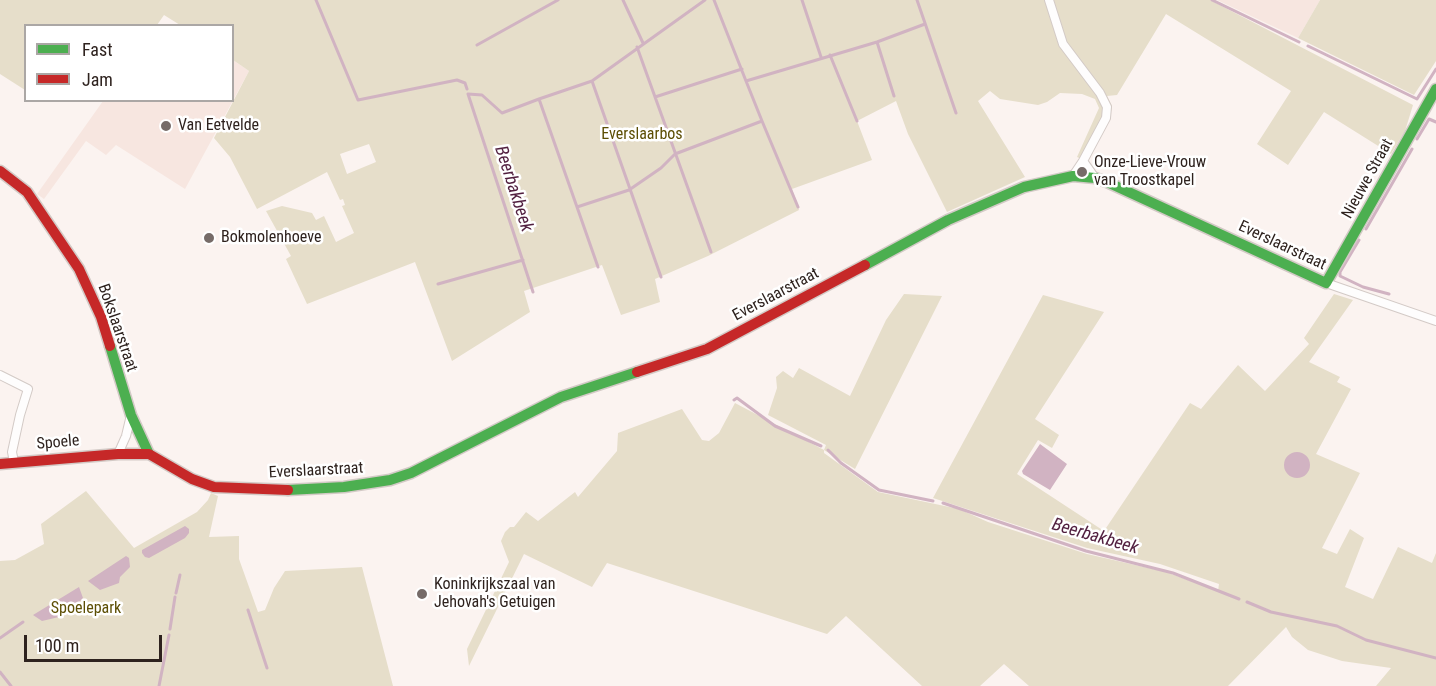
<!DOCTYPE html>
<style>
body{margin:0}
#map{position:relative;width:1436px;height:686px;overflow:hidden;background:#fbf3f0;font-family:"Roboto Condensed",sans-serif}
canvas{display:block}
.legend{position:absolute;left:24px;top:24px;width:210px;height:78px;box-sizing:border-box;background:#fff;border:2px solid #aba7a5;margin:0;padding:8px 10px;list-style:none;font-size:18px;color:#2e221e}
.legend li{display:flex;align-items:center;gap:12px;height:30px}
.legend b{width:30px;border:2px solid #aba7a5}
.scale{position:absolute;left:24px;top:635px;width:138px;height:27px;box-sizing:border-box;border:3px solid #2e221e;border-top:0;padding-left:8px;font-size:18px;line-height:21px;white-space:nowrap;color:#2e221e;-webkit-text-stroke:4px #fff;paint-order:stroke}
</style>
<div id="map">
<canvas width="1436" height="686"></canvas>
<ul class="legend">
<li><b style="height:8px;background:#4caf50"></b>Fast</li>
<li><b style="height:8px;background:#c62828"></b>Jam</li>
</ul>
<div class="scale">100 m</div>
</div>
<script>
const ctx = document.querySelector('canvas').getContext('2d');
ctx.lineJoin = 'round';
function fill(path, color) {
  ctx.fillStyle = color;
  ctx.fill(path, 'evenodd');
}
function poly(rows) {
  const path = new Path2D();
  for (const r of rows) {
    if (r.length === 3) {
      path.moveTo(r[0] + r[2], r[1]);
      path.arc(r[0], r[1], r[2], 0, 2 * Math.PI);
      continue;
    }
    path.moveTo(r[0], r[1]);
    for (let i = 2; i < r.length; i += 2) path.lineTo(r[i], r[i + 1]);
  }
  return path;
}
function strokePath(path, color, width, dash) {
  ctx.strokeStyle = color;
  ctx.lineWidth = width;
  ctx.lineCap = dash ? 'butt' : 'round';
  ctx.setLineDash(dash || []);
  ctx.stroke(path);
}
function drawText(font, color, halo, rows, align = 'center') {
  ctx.font = font + ' "Roboto Condensed",sans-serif';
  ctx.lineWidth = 5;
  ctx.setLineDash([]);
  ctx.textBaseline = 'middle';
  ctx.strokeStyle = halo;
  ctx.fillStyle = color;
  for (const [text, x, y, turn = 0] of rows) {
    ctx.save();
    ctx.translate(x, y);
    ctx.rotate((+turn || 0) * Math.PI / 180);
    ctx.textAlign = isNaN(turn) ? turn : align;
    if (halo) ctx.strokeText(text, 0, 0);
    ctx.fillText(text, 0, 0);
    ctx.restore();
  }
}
fill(poly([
 [1217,0,1320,0,1298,38],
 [233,60,249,71,185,189,116,145,106,155,86,141,44,199,37,194,103,101,232,100]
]), '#f7e6e0');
fill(poly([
 [0,0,1210,0,1413,105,1405,131,1391,154,1324,112,1288,165,1257,144,1291,91,1166,14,1117,95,1107,96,1112,106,1110,116,1088,162,1077,157,1099,108,1095,99,1082,94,1060,93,1047,102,1038,105,1000,99,990,91,978,101,1025,177,947,212,908,134,896,101,857,121,872,160,792,189,799,210,708,256,655,279,660,302,621,315,602,265,524,291,530,312,452,361,415,262,307,304,286,259,291,256,266,211,282,206,312,213,316,220,324,216,336,242,354,233,342,206,345,205,343,199,340,200,327,172,257,209,230,157,214,138,249,71,233,60,232,26,180,25,164,15,157,25,26,26,25,90,0,74],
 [369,144,376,162,347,174,340,154],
 [1320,0,1436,0,1436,61,1414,95,1298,38],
 [904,294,942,296,855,469,824,450,824,453,878,492,959,509,988,522,1087,554,1166,572,1218,591,1219,584,1160,564,1087,548,933,498,1043,295,1104,312,1035,419,1059,435,1052,448,1038,440,1017,474,1104,531,1190,403,1201,409,1238,365,1265,391,1309,344,1304,338,1334,294,1353,300,1309,362,1340,377,1337,382,1351,389,1316,454,1360,473,1322,548,1337,554,1350,529,1364,538,1345,587,1373,599,1398,547,1432,563,1436,553,1436,686,1376,686,1391,668,1342,661,1308,650,1292,637,1286,627,1228,686,1029,686,1004,664,980,686,922,686,846,616,827,634,607,563,592,587,524,554,469,666,467,649,509,562,501,541,505,532,510,527,514,527,526,512,538,521,575,492,578,497,617,451,618,433,682,409,702,440,709,441,719,433,735,403,824,450,826,445,768,415,777,388,776,377,783,371,793,378,799,368,850,396,886,320],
 [86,491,134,548,197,512,208,500,211,493,218,496,209,537,239,536,239,559,258,612,265,610,274,588,285,571,362,567,393,686,0,686,0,561,15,560,44,544,41,524]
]), '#e6deca');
fill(poly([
 [1040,444,1067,464,1050,490,1023,474,1022,471],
 [1297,465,13],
 [185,526,189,529,189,533,185,538,149,558,145,557,142,553,142,550],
 [126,556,129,558,130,567,120,577,119,583,100,590,88,581],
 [79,587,83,598,73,608,59,617,42,621,33,615]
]), '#d1b3c2');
strokePath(poly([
 [316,0,358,100,457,80,465,83,467,89],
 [623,0,643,43],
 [714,0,746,81],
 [802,0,821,57],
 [917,0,956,113],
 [1212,0,1299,42],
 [877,42,894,96],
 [477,45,558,0],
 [1308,46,1417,99,1436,69],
 [637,47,711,252],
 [830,55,857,121],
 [592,81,661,277],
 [655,97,742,69],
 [539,99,592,81,705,0],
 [762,121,798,207],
 [1417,139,1429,119,1436,122],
 [577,207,598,267],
 [1366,229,1412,149],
 [1359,240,1340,272,1340,276,1363,287,1389,294],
 [438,284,523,260],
 [533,292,468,94,482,95,502,113,539,99,577,207,629,190,661,168,675,154,762,121,746,81,877,42,925,24],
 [734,400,737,398,775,426,821,446],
 [828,450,841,463,879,490,933,501],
 [943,503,1086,551,1173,573,1239,599],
 [176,593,180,575],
 [1247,602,1271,612,1337,626,1366,640,1436,658],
 [248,610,267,668],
 [170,629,175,597],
 [0,638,23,622],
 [0,672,11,686],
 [159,686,169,635]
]), '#d1b3c2', 3);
const street = poly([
 [1049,0,1063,44,1100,93,1107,107,1106,118,1083,161,1095,178],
 [1073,176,1083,161],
 [1326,283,1436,321],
 [0,375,28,389,20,415,12,452,14,462],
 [118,454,126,436,131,415]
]);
const fast = poly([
 [865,265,948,220,1024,187,1073,176,1095,178,1107,182,1326,283,1436,89],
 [110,346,131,415,149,454],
 [288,490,344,487,390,480,411,473,561,397,637,372]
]);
const jam = poly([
 [0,171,27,192,79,269,101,317,110,346],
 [637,372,707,349,865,265],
 [0,464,118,454,149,454,192,479,214,487,288,490]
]);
strokePath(street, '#d3cac6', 10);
strokePath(fast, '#d3cac6', 13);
strokePath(jam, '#d3cac6', 13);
strokePath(street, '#fefdfd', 8);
strokePath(fast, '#4caf50', 10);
strokePath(jam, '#c62828', 10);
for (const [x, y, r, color] of [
 [166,126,6,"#766b68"],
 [1082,172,6,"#766b68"],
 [209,238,6,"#766b68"],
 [422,594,6,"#766b68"]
]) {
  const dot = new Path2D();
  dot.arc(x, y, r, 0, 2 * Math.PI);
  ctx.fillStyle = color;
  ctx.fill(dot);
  strokePath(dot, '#fff', 2);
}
drawText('16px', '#2e221e', '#fff', [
 ["Van Eetvelde",178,126],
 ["Onze-Lieve-Vrouw",1094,163],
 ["van Troostkapel",1094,181],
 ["Bokmolenhoeve",221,238],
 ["Koninkrijkszaal van",434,585],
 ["Jehovah's Getuigen",434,603]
], 'left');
drawText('16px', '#5c4e04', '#fff', [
 ["Everslaarbos",642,135],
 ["Spoelepark",86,609]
]);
drawText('16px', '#2e221e', '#fff', [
 ["Nieuwe Straat",1368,179,-61],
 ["Everslaarstraat",1282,246,25],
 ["Everslaarstraat",776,295,-28],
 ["Bokslaarstraat",117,328,71],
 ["Spoele",58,443,-5],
 ["Everslaarstraat",316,471,-3]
]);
drawText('italic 18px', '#511f3f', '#fff', [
 ["Beerbakbeek",513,189,72],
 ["Beerbakbeek",1095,537,16]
]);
</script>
